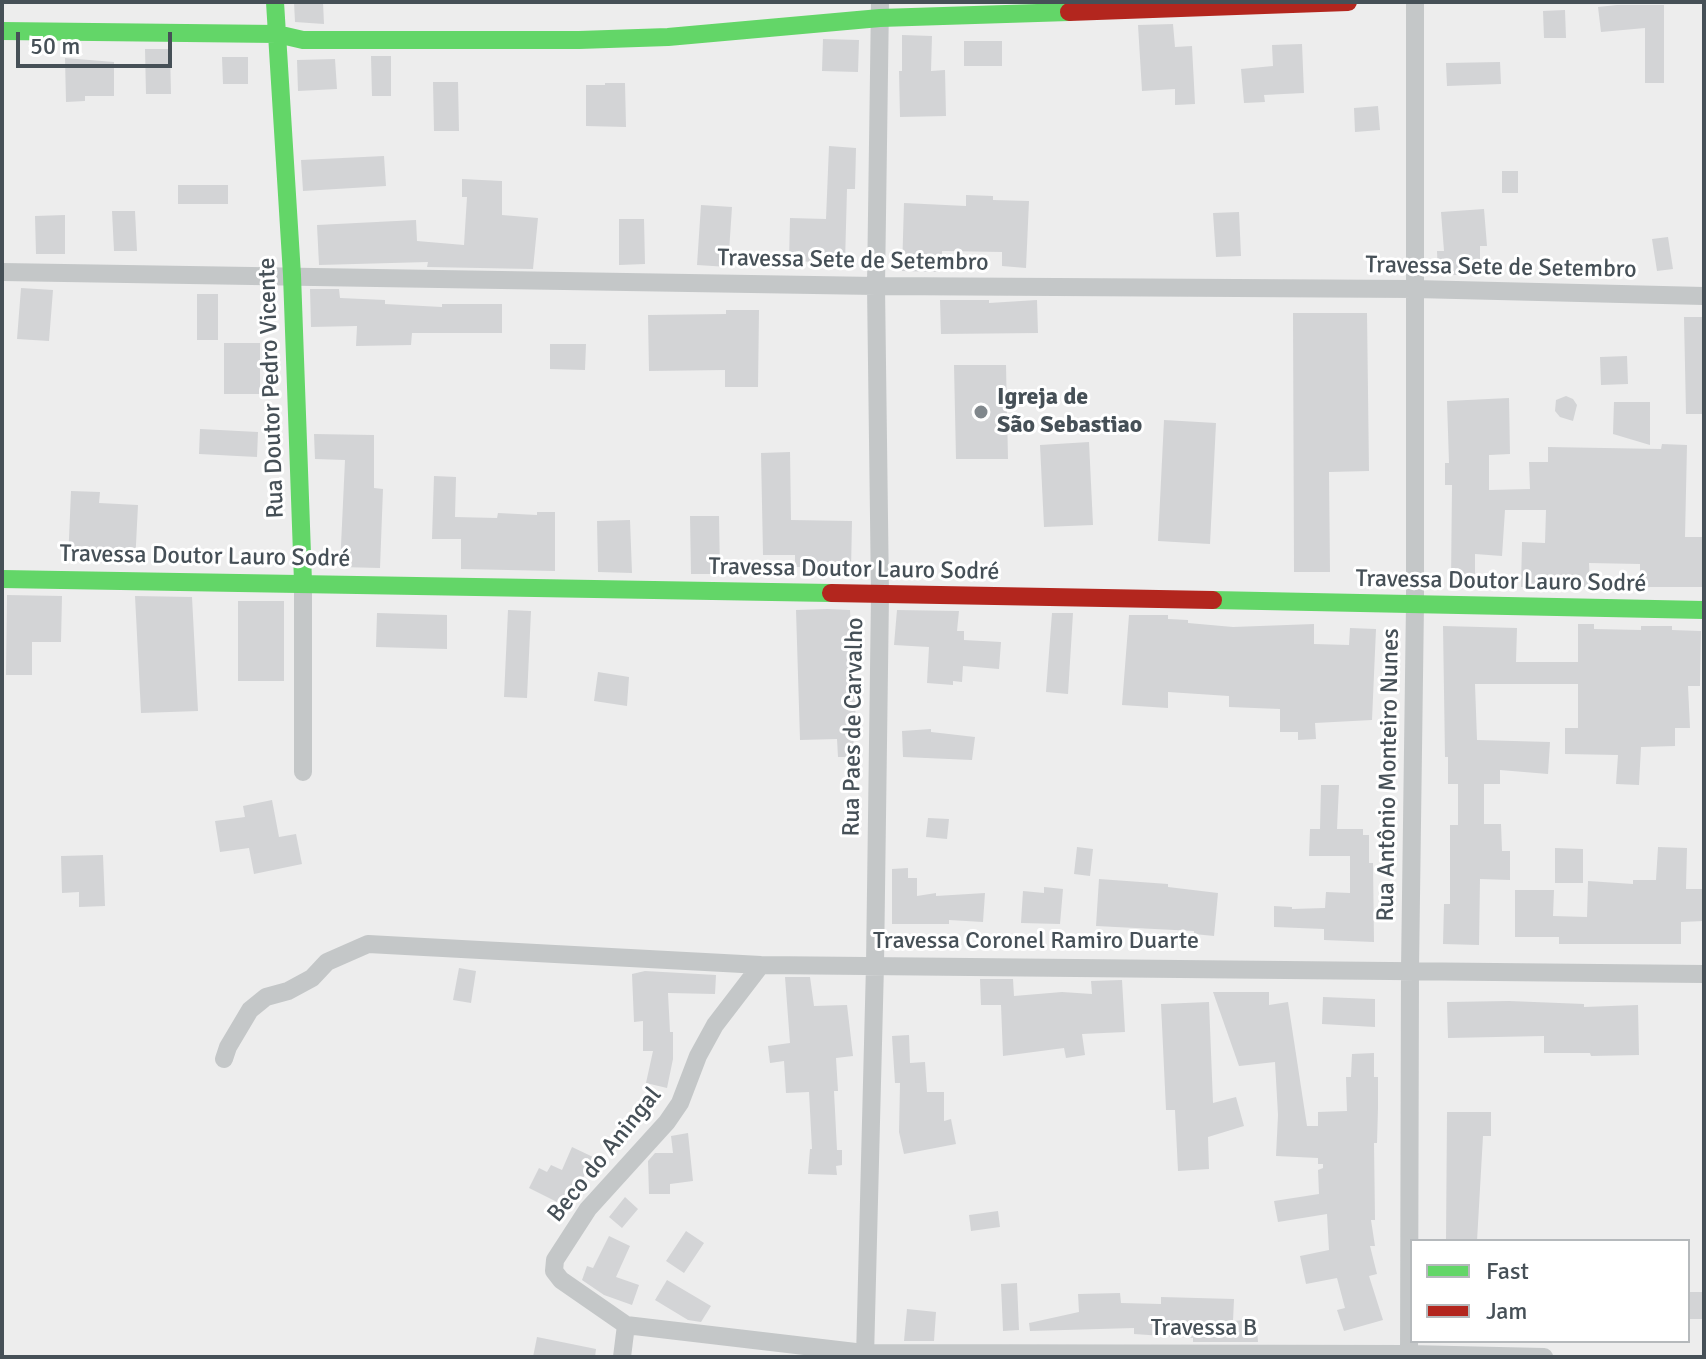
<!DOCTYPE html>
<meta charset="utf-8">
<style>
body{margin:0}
#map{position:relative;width:1706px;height:1359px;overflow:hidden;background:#ededed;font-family:Signika,sans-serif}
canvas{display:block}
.frame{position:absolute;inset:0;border:4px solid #465057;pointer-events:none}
.legend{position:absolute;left:1410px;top:1239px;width:280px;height:104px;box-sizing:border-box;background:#fff;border:2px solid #b5b9bc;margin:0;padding:10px 14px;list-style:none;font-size:24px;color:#465057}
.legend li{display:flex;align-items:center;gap:16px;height:40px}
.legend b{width:40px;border:2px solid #b5b9bc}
.scale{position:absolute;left:16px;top:32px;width:156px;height:36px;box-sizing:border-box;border:4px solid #465057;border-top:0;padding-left:10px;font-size:24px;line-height:28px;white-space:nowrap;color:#465057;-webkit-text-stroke:6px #fff;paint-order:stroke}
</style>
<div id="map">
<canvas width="1706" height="1359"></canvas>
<div class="frame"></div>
<ul class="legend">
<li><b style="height:10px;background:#63d668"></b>Fast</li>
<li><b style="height:10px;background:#b3261e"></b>Jam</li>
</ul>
<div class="scale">50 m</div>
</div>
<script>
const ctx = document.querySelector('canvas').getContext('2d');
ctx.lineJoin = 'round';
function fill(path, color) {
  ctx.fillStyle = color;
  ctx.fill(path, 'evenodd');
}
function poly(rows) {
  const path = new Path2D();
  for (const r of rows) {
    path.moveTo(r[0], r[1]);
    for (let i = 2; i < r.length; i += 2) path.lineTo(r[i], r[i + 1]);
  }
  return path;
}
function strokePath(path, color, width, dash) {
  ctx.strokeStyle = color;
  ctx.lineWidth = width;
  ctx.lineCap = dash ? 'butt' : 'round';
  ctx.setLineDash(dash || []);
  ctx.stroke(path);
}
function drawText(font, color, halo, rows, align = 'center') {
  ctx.font = font + ' Signika,sans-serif';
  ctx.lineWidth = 6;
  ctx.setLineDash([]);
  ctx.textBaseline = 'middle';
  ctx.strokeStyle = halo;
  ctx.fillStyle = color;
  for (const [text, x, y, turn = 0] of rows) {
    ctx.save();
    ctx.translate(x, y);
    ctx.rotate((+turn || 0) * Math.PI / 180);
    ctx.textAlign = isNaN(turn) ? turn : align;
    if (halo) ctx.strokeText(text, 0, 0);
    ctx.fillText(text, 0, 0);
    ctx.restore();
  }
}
fill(poly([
 [294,2,323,2,324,24,295,22],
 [1617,5,1664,5,1664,83,1645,83,1645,28,1601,32,1598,7],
 [1565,10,1566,38,1544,38,1543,11],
 [1173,24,1175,47,1192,46,1195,104,1175,105,1175,89,1142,91,1138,25],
 [902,35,932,36,931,71,945,70,946,116,900,117,899,71,902,71],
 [823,39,859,40,858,72,822,71],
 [964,41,1002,41,1002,66,964,66],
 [1302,44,1304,93,1264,95,1265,102,1244,103,1241,69,1273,66,1272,45],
 [145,49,170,49,171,94,146,94],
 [371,56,391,56,391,96,372,96],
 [222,57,248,57,248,84,223,84],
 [65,58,114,62,114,96,85,96,85,101,66,102],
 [335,59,337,89,298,91,297,60],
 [1500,62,1501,84,1447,86,1446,63],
 [433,82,458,82,459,131,434,131],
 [605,83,625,83,626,127,586,126,586,85,605,85],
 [1378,106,1380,130,1355,132,1354,108],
 [829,146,856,148,855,189,847,189,845,263,789,261,790,218,826,219],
 [384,156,386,186,303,191,301,160],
 [1502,171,1518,171,1518,193,1502,193],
 [462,179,502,181,502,215,538,218,533,269,427,267,428,262,319,265,317,225,416,220,417,241,464,245,467,197,462,197],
 [178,185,228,185,228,204,178,204],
 [966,195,993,196,993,200,1029,201,1026,268,1002,266,1002,252,942,251,941,272,902,271,904,203,966,206],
 [701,205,732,207,728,267,697,265],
 [1484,209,1487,246,1480,246,1480,275,1438,275,1437,251,1444,251,1441,212],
 [112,211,135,211,137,251,114,251],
 [1239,212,1241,256,1216,257,1213,213],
 [65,215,65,254,36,254,35,216],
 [619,219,644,219,645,264,619,265],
 [1668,237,1673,269,1657,271,1652,239],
 [21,288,53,290,49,341,17,339],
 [310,289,339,289,340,298,385,300,385,304,442,307,442,304,502,304,502,333,412,333,411,345,356,346,357,326,311,327],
 [197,294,218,294,218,340,197,340],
 [940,300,989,300,989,303,1037,300,1038,333,941,334],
 [726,310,759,310,758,387,725,387,725,370,649,371,648,315,726,314],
 [1293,313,1367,313,1369,471,1329,472,1330,572,1294,572],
 [1684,317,1704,317,1704,414,1686,414],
 [224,343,260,343,260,394,224,394],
 [550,344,586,344,585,370,550,369],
 [1627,356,1628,384,1601,385,1600,357],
 [954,365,1006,365,1008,459,956,459],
 [1566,396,1573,399,1577,405,1573,421,1560,417,1555,411,1556,400],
 [1509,398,1510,454,1489,455,1489,490,1530,489,1529,462,1548,462,1548,447,1661,449,1662,444,1687,445,1685,537,1704,537,1704,587,1640,587,1640,564,1589,563,1590,587,1521,587,1522,542,1545,543,1546,510,1505,510,1502,556,1475,554,1475,581,1451,581,1452,485,1445,485,1445,463,1449,463,1447,401],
 [1614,402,1650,402,1650,445,1613,434],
 [1164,420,1216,423,1210,544,1158,541],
 [200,429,258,432,257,457,199,454],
 [314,434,374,435,374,488,383,489,380,568,340,567,345,460,315,459],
 [1089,442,1093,525,1044,527,1040,445],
 [790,452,791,520,852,521,851,570,811,570,811,567,795,567,795,555,763,555,761,453],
 [434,476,456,477,455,517,497,518,498,513,537,515,537,512,555,512,555,571,461,569,461,539,432,539],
 [71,491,100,492,99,503,138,505,135,564,68,562],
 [690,516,719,516,720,574,691,574],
 [630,520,632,573,598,572,597,521],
 [7,595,62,596,61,642,32,642,32,675,6,675],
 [135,596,192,597,198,711,141,713],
 [238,601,284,601,284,681,238,681],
 [827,609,850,610,856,722,853,722,854,757,838,757,837,739,800,740,796,610],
 [508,610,531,611,527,698,504,697],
 [897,610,959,611,957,631,964,631,964,640,1001,642,999,669,963,666,962,682,953,681,953,685,927,683,929,647,894,645],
 [377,613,447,615,447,649,376,647],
 [1052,613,1073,613,1068,694,1046,692],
 [1129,615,1168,615,1168,619,1188,620,1188,623,1233,627,1314,624,1314,644,1349,645,1350,628,1376,629,1372,720,1315,723,1316,739,1298,740,1298,732,1280,732,1280,709,1229,707,1229,696,1168,692,1168,708,1122,705],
 [1578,624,1594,624,1594,629,1641,630,1641,626,1672,626,1672,630,1701,631,1700,686,1688,686,1690,728,1675,728,1675,746,1641,747,1639,785,1616,784,1618,755,1565,754,1565,728,1578,728,1578,684,1475,684,1477,740,1550,742,1548,774,1500,770,1500,784,1484,784,1484,824,1501,824,1502,851,1510,851,1510,880,1480,879,1479,945,1443,944,1444,904,1450,904,1450,825,1458,825,1458,784,1448,784,1448,757,1445,757,1443,626,1517,628,1516,662,1578,662],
 [598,672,629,677,627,706,594,701],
 [931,729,931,732,975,737,972,760,903,757,902,731],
 [1321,785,1339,785,1337,829,1363,829,1363,835,1369,835,1369,863,1373,863,1374,942,1324,940,1324,929,1274,927,1274,906,1292,907,1292,909,1325,908,1326,892,1350,893,1350,856,1309,856,1310,829,1320,829],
 [272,800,279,837,296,834,302,864,254,874,249,848,220,852,215,821,245,817,243,806],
 [928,818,949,819,947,839,926,837],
 [1077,847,1093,849,1090,876,1074,874],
 [1658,847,1687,848,1686,889,1704,889,1704,921,1681,922,1681,944,1559,944,1559,937,1515,937,1515,890,1554,890,1553,916,1587,917,1588,881,1633,884,1633,880,1656,880],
 [1555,848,1583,849,1583,883,1555,883],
 [103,855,105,906,79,907,79,892,62,893,61,856],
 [908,868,908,878,917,878,917,896,936,893,936,896,985,893,983,922,949,920,949,924,892,924,892,869],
 [1099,879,1168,884,1168,887,1218,893,1214,936,1194,934,1194,931,1096,926],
 [1044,887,1063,889,1060,924,1021,923,1023,891,1044,893],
 [459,968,476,971,471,1003,453,1000],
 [645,971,716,975,715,994,668,993,670,1032,673,1032,673,1059,667,1088,646,1083,653,1051,643,1051,643,1021,634,1022,632,974],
 [785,977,810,977,814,1006,847,1005,853,1056,836,1058,838,1091,834,1091,837,1150,842,1150,842,1165,836,1166,837,1175,808,1174,810,1149,812,1149,809,1092,786,1093,784,1061,770,1063,768,1046,790,1043],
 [980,979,1013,979,1014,996,1062,992,1092,994,1091,981,1122,980,1125,1032,1082,1034,1085,1055,1066,1058,1064,1048,1003,1056,1001,1005,981,1005],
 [1213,992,1269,992,1269,1005,1288,1002,1307,1126,1318,1126,1318,1112,1347,1111,1346,1077,1351,1077,1352,1054,1374,1053,1374,1077,1378,1077,1378,1108,1377,1143,1374,1143,1375,1220,1371,1220,1375,1246,1370,1246,1377,1274,1369,1276,1383,1320,1344,1331,1337,1310,1345,1308,1337,1278,1306,1284,1300,1256,1329,1250,1327,1214,1278,1222,1274,1201,1319,1194,1318,1170,1323,1168,1323,1164,1318,1164,1318,1158,1276,1156,1278,1115,1275,1062,1239,1066],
 [1323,997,1375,999,1375,1027,1322,1024],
 [1509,1001,1584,1004,1584,1007,1638,1005,1639,1055,1591,1056,1590,1053,1544,1053,1544,1036,1448,1038,1447,1002],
 [1209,1002,1213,1103,1236,1097,1244,1126,1208,1137,1209,1169,1178,1171,1175,1110,1166,1110,1161,1004],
 [909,1035,910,1063,925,1062,927,1092,944,1092,944,1121,951,1119,956,1144,904,1154,899,1132,900,1083,895,1083,892,1036],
 [1447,1112,1491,1112,1491,1136,1483,1136,1477,1241,1446,1241],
 [688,1133,693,1181,670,1184,670,1194,649,1194,648,1161,655,1153,673,1153,671,1136],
 [572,1147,593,1157,569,1208,529,1188,539,1168,547,1172,551,1165,562,1170],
 [625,1197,638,1209,622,1228,609,1217],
 [998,1211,1000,1227,971,1231,969,1215],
 [686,1231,704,1243,684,1273,666,1261],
 [609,1236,630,1246,616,1277,639,1285,632,1305,604,1295,582,1280,587,1266,593,1268],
 [667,1280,711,1306,701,1322,688,1320,655,1300],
 [1017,1283,1019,1330,1003,1331,1001,1284],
 [1688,1292,1704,1292,1704,1319,1688,1319],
 [1120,1293,1121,1303,1161,1304,1161,1297,1234,1299,1233,1321,1256,1319,1258,1342,1193,1342,1193,1338,1134,1334,1134,1328,1030,1331,1029,1323,1079,1312,1078,1294],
 [907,1309,936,1312,934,1341,904,1341],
 [537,1337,596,1349,595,1357,533,1357]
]), '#d3d4d6');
strokePath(poly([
 [2,272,876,286,1415,289,1704,296],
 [303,772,303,582],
 [224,1059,228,1047,250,1010,266,997,288,991,312,978,327,962,368,944,761,965,1704,974],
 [626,1325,864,1353,1409,1354,1544,1357],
 [626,1325,561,1280,554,1271,555,1260,588,1209,667,1122,680,1103,698,1056,715,1025,761,965],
 [622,1357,626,1325],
 [865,1357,875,965,880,595,876,286,880,2],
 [1409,1357,1410,969,1415,604,1415,2]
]), '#c4c7c8', 18);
strokePath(poly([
 [275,2,292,275,303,582],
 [2,31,277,34,303,40,579,40,668,37,880,18,1069,12],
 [2,579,831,593],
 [1213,600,1704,610]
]), '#63d668', 18);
strokePath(poly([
 [1069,12,1348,2],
 [831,593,1213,600]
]), '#b3261e', 18);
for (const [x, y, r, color] of [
 [981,412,8,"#80878c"]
]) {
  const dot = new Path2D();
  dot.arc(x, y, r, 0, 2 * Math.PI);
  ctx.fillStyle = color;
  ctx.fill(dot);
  strokePath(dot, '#fff', 3);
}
drawText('24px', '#465057', '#fff', [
 ["Travessa Sete de Setembro",853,261,1],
 ["Travessa Sete de Setembro",1501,268,1],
 ["Rua Doutor Pedro Vicente",272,388,-92],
 ["Travessa Doutor Lauro Sodré",205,557,1],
 ["Travessa Doutor Lauro Sodré",854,570,1],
 ["Travessa Doutor Lauro Sodré",1501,582,1],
 ["Rua Paes de Carvalho",854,727,-89],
 ["Rua Antônio Monteiro Nunes",1389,775,-89],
 ["Travessa Coronel Ramiro Duarte",1036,942],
 ["Beco do Aningal",605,1155,-51],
 ["Travessa B",1204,1329]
]);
drawText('bold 24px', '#465057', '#fff', [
 ["Igreja de",997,398],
 ["São Sebastiao",997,426]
], 'left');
</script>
